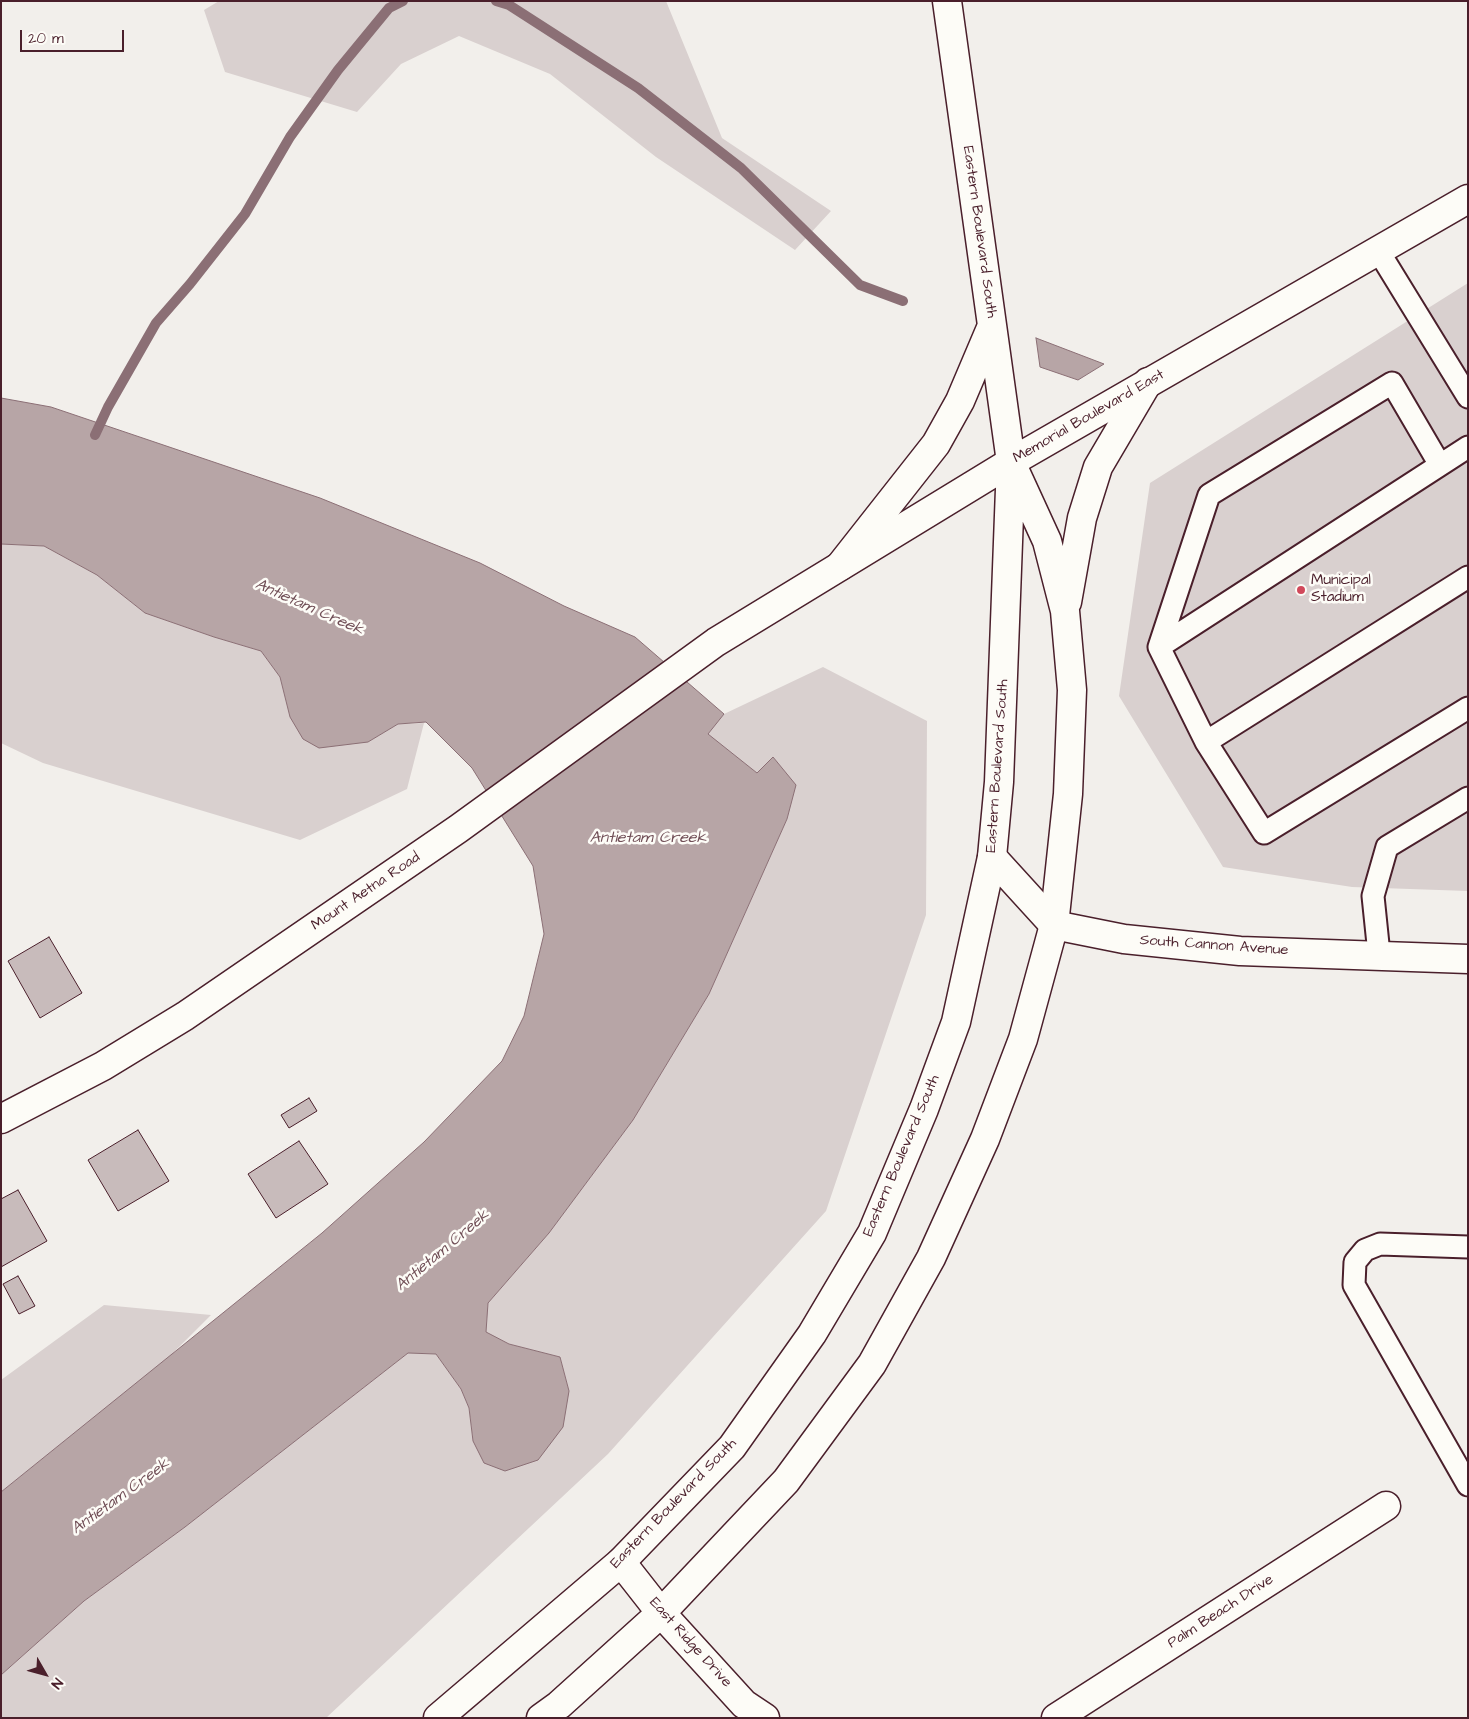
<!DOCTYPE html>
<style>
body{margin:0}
#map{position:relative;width:1469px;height:1719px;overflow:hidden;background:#f2efeb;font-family:"Architects Daughter",sans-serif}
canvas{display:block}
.frame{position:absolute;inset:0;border:2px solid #4a1f2b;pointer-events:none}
.north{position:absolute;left:20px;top:1649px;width:50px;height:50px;-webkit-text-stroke:4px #fdfcf7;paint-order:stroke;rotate:128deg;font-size:14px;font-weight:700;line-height:20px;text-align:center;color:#4a1f2b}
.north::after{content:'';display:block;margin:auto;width:18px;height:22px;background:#4a1f2b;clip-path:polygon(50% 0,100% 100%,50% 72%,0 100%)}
.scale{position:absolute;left:20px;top:30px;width:104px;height:22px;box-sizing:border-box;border:2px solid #4a1f2b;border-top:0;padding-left:6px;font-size:15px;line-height:18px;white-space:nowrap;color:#4a1f2b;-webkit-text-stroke:4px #fdfcf7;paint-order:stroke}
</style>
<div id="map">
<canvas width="1469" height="1719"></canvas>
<div class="frame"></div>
<div class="north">N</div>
<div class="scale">20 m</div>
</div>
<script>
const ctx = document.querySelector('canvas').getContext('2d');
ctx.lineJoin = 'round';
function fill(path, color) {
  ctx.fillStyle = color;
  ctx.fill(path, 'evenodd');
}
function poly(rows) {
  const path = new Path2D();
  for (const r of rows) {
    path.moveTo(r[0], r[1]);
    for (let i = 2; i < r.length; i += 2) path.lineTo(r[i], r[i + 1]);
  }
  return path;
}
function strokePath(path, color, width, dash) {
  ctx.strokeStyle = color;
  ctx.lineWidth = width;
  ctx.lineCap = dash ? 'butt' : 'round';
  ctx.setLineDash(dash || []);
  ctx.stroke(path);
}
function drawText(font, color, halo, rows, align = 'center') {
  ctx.font = font + ' "Architects Daughter",sans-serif';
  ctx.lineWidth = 5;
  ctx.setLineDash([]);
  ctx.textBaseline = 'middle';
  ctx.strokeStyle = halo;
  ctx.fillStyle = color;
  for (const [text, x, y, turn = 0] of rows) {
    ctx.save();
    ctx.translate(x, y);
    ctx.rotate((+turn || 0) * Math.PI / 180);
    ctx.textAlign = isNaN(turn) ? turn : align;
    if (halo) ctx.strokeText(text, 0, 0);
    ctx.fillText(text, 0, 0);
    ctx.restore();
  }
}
fill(poly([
 [219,1,666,1,722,138,831,211,795,250,656,157,550,74,459,36,401,64,357,112,225,72,204,10],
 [1468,283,1468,891,1352,887,1223,867,1119,696,1150,483],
 [1,544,44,546,97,575,145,613,214,637,261,651,280,677,290,717,368,742,398,724,424,723,407,789,300,840,43,763,1,743],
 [823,667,927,721,926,915,826,1211,608,1454,326,1718,1,1718,1,1675,7,1670,84,1601,185,1527,408,1353,436,1354,461,1389,469,1408,473,1441,569,1391,560,1357,509,1344,485,1332,488,1303,549,1233,633,1120,709,994,787,819,795,785,773,757,757,773,707,734,724,714],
 [104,1305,211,1315,169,1357,1,1492,1,1380]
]), '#d9d0cf');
const water = poly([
 [1036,338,1104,364,1078,380,1040,367,1036,338],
 [1,398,51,407,320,498,480,563,564,606,635,637,724,714,708,734,757,773,773,757,796,785,787,819,709,994,633,1120,549,1233,488,1303,486,1332,509,1344,560,1357,569,1391,563,1427,538,1460,505,1471,484,1463,473,1441,469,1408,461,1389,436,1354,408,1353,185,1527,84,1601,1,1675,1,1492,322,1233,424,1142,502,1061,524,1016,544,934,533,866,472,768,426,722,398,724,368,742,319,748,303,739,290,717,280,677,261,651,214,637,145,613,97,575,44,546,1,544,1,398]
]);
fill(water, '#b7a5a6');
strokePath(water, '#8b6f75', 1);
strokePath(poly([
 [496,1,509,5,638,88,741,168,860,285,903,301],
 [95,435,108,407,156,323,190,284,245,214,290,137,338,70,389,8,403,1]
]), '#8b6f75', 10);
const building = poly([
 [49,937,82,993,40,1018,8,961,49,937],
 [309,1098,317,1111,289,1128,281,1115,309,1098],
 [138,1130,169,1181,118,1211,88,1160,138,1130],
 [299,1141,328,1184,276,1218,248,1174,299,1141],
 [18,1190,47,1241,1,1267,1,1199,18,1190],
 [18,1276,35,1306,19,1314,3,1284,18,1276]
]);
fill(building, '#c8bbbb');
strokePath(building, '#4a1f2b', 1);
const lane = poly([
 [1379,252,1468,397],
 [1440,465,1392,383,1209,495,1159,647,1206,742,1264,833,1468,708],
 [1159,647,1468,447],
 [1206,742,1468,577],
 [1379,954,1373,896,1387,847,1468,798],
 [1468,1247,1380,1244,1365,1250,1355,1262,1354,1285,1468,1485]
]);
const street = poly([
 [621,1562,661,1613,744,1704,765,1718],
 [1056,1718,1386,1506]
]);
const secondary = poly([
 [992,857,1054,925,1124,939,1240,951,1468,959],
 [1,1119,103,1066,185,1016,458,829,716,642,1011,462,1468,199]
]);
const primary = poly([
 [840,566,936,444,960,401,991,328],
 [1067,602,1082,518,1098,467,1148,382],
 [438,1718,621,1562,732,1447,812,1334,872,1233,924,1109,956,1022,992,857,999,782,1011,462,947,1],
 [541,1718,559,1705,661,1613,786,1481,872,1364,931,1258,985,1139,1023,1039,1054,925,1068,794,1072,690,1065,611,1047,541,1014,469]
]);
strokePath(lane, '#4a1f2b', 25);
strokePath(street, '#4a1f2b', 31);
strokePath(secondary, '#4a1f2b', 31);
strokePath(primary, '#4a1f2b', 31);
strokePath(lane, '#fdfcf7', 21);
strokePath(street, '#fdfcf7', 28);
strokePath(secondary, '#fdfcf7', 28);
strokePath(primary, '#fdfcf7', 28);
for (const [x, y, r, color] of [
 [1301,590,5,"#d1495b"]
]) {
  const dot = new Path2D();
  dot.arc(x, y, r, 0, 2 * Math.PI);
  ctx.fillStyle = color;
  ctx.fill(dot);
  strokePath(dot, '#fdfcf7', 2);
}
drawText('15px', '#4a1f2b', '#fdfcf7', [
 ["Eastern Boulevard South",979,232,82],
 ["Memorial Boulevard East",1089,417,-30],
 ["Eastern Boulevard South",998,766,-86],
 ["Mount Aetna Road",366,892,-34],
 ["South Cannon Avenue",1214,946,4],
 ["Eastern Boulevard South",902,1156,-67],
 ["Eastern Boulevard South",674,1504,-46],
 ["Palm Beach Drive",1221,1612,-33],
 ["East Ridge Drive",690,1643,48]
]);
drawText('15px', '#4a1f2b', '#fdfcf7', [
 ["Municipal",1311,581],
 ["Stadium",1311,598]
], 'left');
drawText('italic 16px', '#704e56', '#fdfcf7', [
 ["Antietam Creek",309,608,24],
 ["Antietam Creek",648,839],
 ["Antietam Creek",443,1251,-40],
 ["Antietam Creek",121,1497,-36]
]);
</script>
